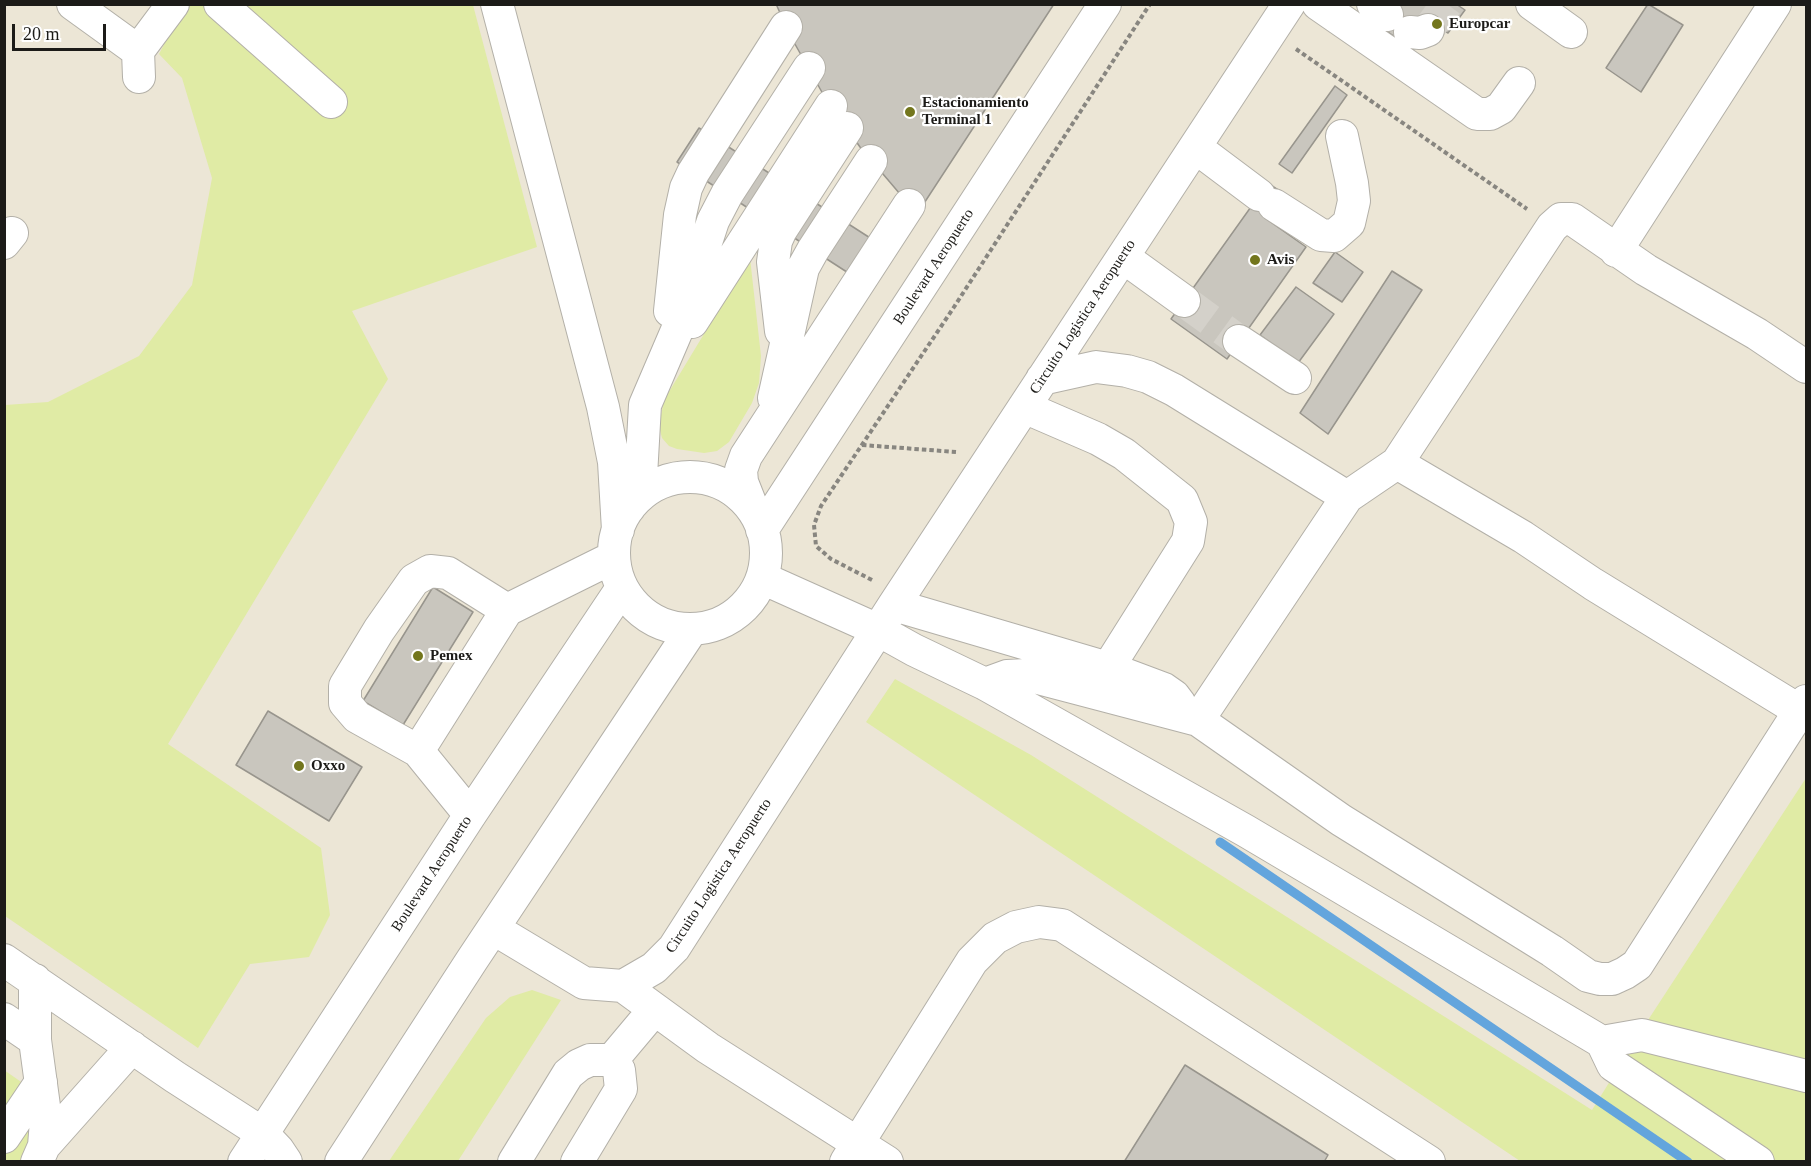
<!DOCTYPE html>
<style>
body{margin:0}
#map{position:relative;width:1811px;height:1166px;overflow:hidden;background:#f5f1e9;font-family:"Times New Roman",serif}
canvas{display:block}
.frame{position:absolute;inset:0;border:6px solid #1c1b18;pointer-events:none}
.scale{position:absolute;left:12px;top:24px;width:94px;height:27px;box-sizing:border-box;border:3px solid #1c1b18;border-top:0;padding-left:8px;font-size:18px;line-height:21px;white-space:nowrap;color:#1c1b18;-webkit-text-stroke:4px #fff;paint-order:stroke}
</style>
<div id="map">
<canvas width="1811" height="1166"></canvas>
<div class="frame"></div>
<div class="scale">20 m</div>
</div>
<script>
const ctx = document.querySelector('canvas').getContext('2d');
ctx.lineJoin = 'round';
function fill(path, color) {
  ctx.fillStyle = color;
  ctx.fill(path, 'evenodd');
}
function poly(rows) {
  const path = new Path2D();
  for (const r of rows) {
    if (r.length === 3) {
      path.moveTo(r[0] + r[2], r[1]);
      path.arc(r[0], r[1], r[2], 0, 2 * Math.PI);
      continue;
    }
    path.moveTo(r[0], r[1]);
    for (let i = 2; i < r.length; i += 2) path.lineTo(r[i], r[i + 1]);
  }
  return path;
}
function strokePath(path, color, width, dash) {
  ctx.strokeStyle = color;
  ctx.lineWidth = width;
  ctx.lineCap = dash ? 'butt' : 'round';
  ctx.setLineDash(dash || []);
  ctx.stroke(path);
}
function drawText(font, color, halo, rows, align = 'center') {
  ctx.font = font + ' "Times New Roman",serif';
  ctx.lineWidth = 4.5;
  ctx.setLineDash([]);
  ctx.textBaseline = 'middle';
  ctx.strokeStyle = halo;
  ctx.fillStyle = color;
  for (const [text, x, y, turn = 0] of rows) {
    ctx.save();
    ctx.translate(x, y);
    ctx.rotate((+turn || 0) * Math.PI / 180);
    ctx.textAlign = isNaN(turn) ? turn : align;
    if (halo) ctx.strokeText(text, 0, 0);
    ctx.fillText(text, 0, 0);
    ctx.restore();
  }
}
fill(poly([
 [5,5,1806,5,1806,1161,5,1162]
]), '#ece6d6');
fill(poly([
 [185,5,473,5,537,247,352,311,388,379,168,744,321,848,330,915,309,957,250,964,198,1048,5,916,5,405,48,402,139,356,192,285,212,178,182,78,159,54],
 [750,258,761,356,759,383,752,403,729,442,717,451,704,453,677,449,669,446,662,438,659,426,664,400],
 [895,679,1031,755,1592,1110,1650,1017,1806,778,1806,1161,1520,1161,866,722],
 [532,990,561,1000,458,1161,389,1161,486,1018,510,997],
 [4,1070,50,1102,23,1161,5,1161]
]), '#e0eba5');
strokePath(poly([
 [1220,842,1688,1162]
]), '#63a5dd', 9);
const building = poly([
 [776,4,1054,4,917,214,860,147,823,94,791,37,776,4],
 [1395,4,1456,4,1465,10,1448,33,1437,26,1402,42,1381,27,1395,4],
 [1648,4,1683,25,1641,92,1606,68,1648,4],
 [1335,86,1347,95,1292,173,1279,164,1335,86],
 [699,128,892,252,870,287,677,162,699,128],
 [1268,183,1283,193,1265,218,1306,247,1227,359,1171,319,1268,183],
 [1335,252,1363,272,1342,302,1313,283,1335,252],
 [1392,271,1422,290,1328,434,1300,413,1392,271],
 [1296,287,1334,314,1298,363,1260,335,1296,287],
 [433,587,473,612,403,725,363,701,433,587],
 [268,711,362,767,329,821,236,765,268,711],
 [1185,1065,1328,1155,1324,1162,1124,1162,1185,1065]
]);
fill(building, '#c9c6be');
strokePath(building, '#98958d', 1.5);
strokePath(poly([
 [1428,30,1447,4],
 [1184,301,1239,341]
]), '#d4d1ca', 32, [32, 16]);
const minor = poly([
 [73,4,138,51],
 [220,4,331,102],
 [497,4,603,407,614,462,618,530],
 [1318,4,1477,114,1490,114,1501,108,1519,83],
 [1373,4,1387,15],
 [1532,4,1571,32],
 [1410,32,1420,33,1428,30],
 [139,77,138,51,173,4],
 [1195,147,1259,195],
 [1274,205,1321,235,1334,236,1349,223,1354,201,1352,183,1342,136],
 [4,243,12,233],
 [1616,251,1775,4],
 [1123,257,1184,301],
 [670,311,680,215,686,188,693,173,786,27],
 [692,322,831,106],
 [781,331,773,262,776,241,781,230,847,128],
 [1239,341,1295,378],
 [1042,379,1096,367,1127,371,1148,377,1174,390,1347,497],
 [774,398,803,268,813,250,871,161],
 [1024,407,1098,439,1124,454,1182,500,1191,522,1188,541,1108,668],
 [1397,463,1523,537,1593,584,1800,711],
 [690,553,76],
 [629,508,641,476,645,405,678,328,713,221,727,194,809,68],
 [753,510,742,482,741,470,746,456,909,205],
 [762,530,1105,4],
 [762,578,878,630,914,650,985,684,1246,831,1602,1042,1613,1065,1758,1162],
 [894,605,1108,668,1164,689,1174,696,1180,704,1179,714],
 [985,684,1007,676,1027,675,1198,720,1341,820,1552,951,1588,976,1600,979,1612,979,1625,973,1637,965,1806,701],
 [1198,720,1347,497,1397,463,1552,227,1561,219,1572,219,1646,270,1757,334,1806,367],
 [418,751,507,610],
 [470,815,418,751,357,717,345,703,345,686,379,630,414,580,430,571,448,573,507,610,614,557],
 [494,929,584,983,623,986,654,968,674,948,894,605,1289,4],
 [4,960,175,1077,262,1133,278,1150,286,1162],
 [35,980,35,1040,46,1121,44,1146,37,1162],
 [623,986,708,1048,887,1162],
 [4,1019,35,1040],
 [1602,1042,1642,1035,1806,1076],
 [612,1060,654,1010],
 [4,1137,41,1082],
 [44,1146,132,1047],
 [244,1162,470,815,622,588],
 [341,1162,472,960,692,629],
 [514,1162,568,1074,579,1065,590,1060,612,1060,619,1070,621,1089,577,1162],
 [846,1162,972,961,995,938,1016,927,1039,922,1062,925,1429,1162]
]);
strokePath(minor, '#b3b0a8', 34);
strokePath(poly([
 [1296,49,1527,209],
 [862,445,956,452],
 [872,580,831,559,816,546,814,525,821,506,954,307,1150,4]
]), '#888680', 4, [4.5, 3]);
strokePath(minor, '#fff', 32);
for (const [x, y, r, color] of [
 [1437,24,6,"#73761d"],
 [910,112,6,"#73761d"],
 [1255,260,6,"#73761d"],
 [418,656,6,"#73761d"],
 [299,766,6,"#73761d"]
]) {
  const dot = new Path2D();
  dot.arc(x, y, r, 0, 2 * Math.PI);
  ctx.fillStyle = color;
  ctx.fill(dot);
  strokePath(dot, '#fff', 2);
}
drawText('bold 15px', '#1c1b18', '#fff', [
 ["Europcar",1449,24],
 ["Estacionamiento",922,103],
 ["Terminal 1",922,120],
 ["Avis",1267,260],
 ["Pemex",430,656],
 ["Oxxo",311,766]
], 'left');
drawText('15px', '#1c1b18', '#fff', [
 ["Boulevard Aeropuerto",934,267,-57],
 ["Circuito Logistica Aeropuerto",1083,317,-57],
 ["Boulevard Aeropuerto",432,874,-57],
 ["Circuito Logistica Aeropuerto",719,876,-57]
]);
</script>
